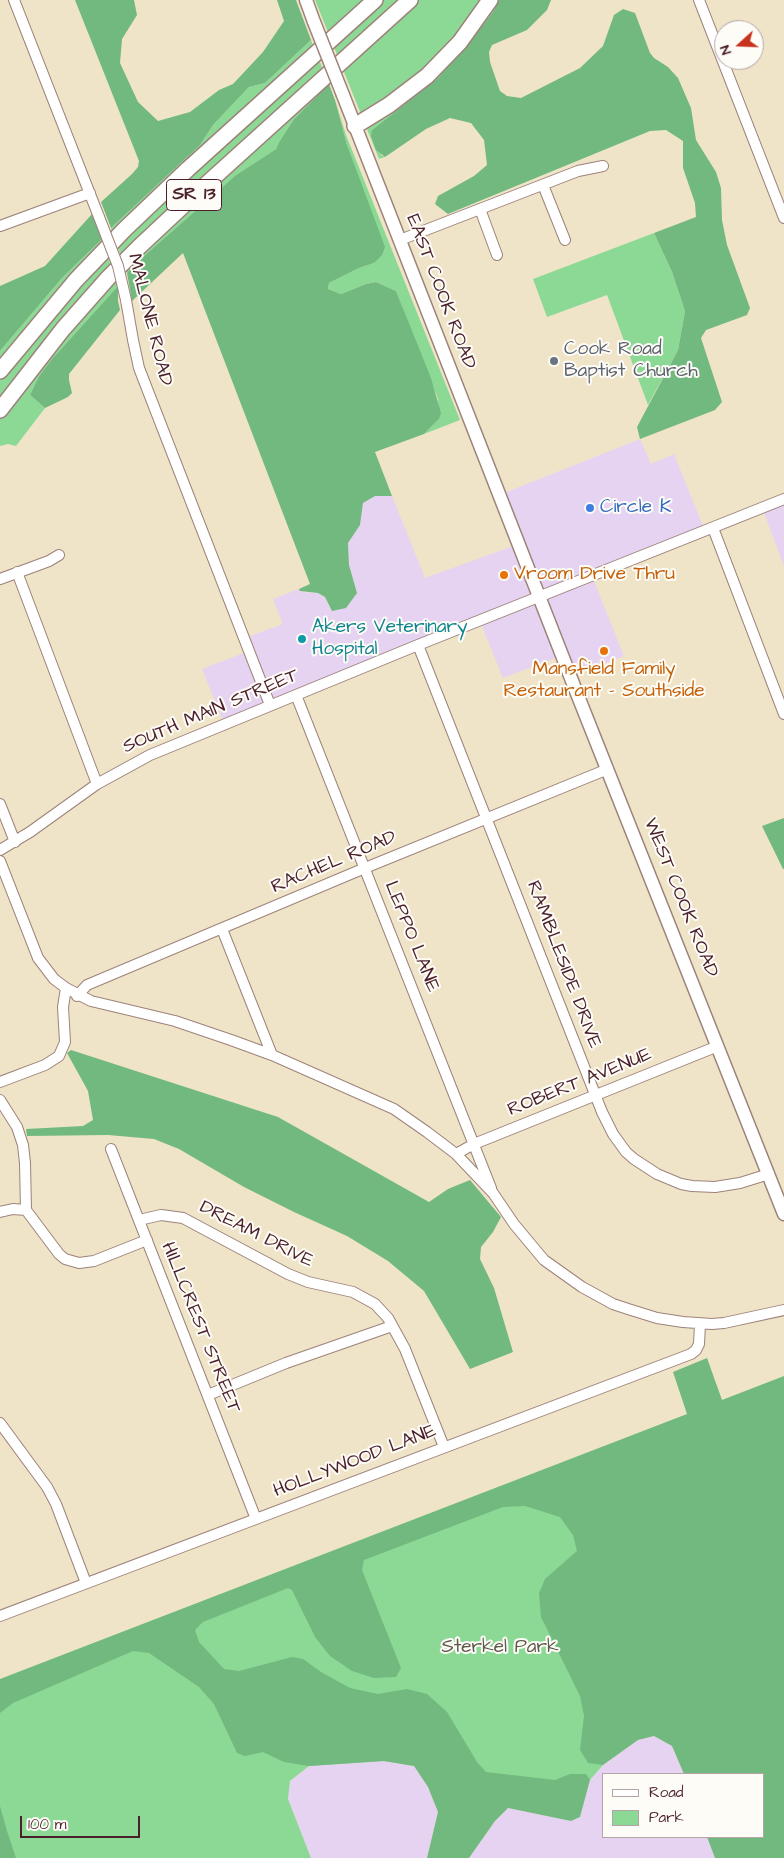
<!DOCTYPE html>
<style>
body{margin:0}
#map{position:relative;width:784px;height:1858px;overflow:hidden;background:#f0e4c8;font-family:"Architects Daughter",sans-serif}
canvas{display:block}
.legend{position:absolute;left:602px;top:1773px;width:162px;height:65px;box-sizing:border-box;background:#fdfcf7;border:1px solid #b5a4a5;margin:0;padding:6px 9px;list-style:none;font-size:15px;color:#4a1f2b}
.legend li{display:flex;align-items:center;gap:10px;height:25px}
.legend b{width:25px;border:1px solid #b5a4a5}
.north{position:absolute;left:714px;top:20px;width:50px;height:50px;box-sizing:border-box;background:#fdfcf7;border:1px solid #b5a4a5;border-radius:50%;rotate:250deg;font-size:14px;font-weight:700;line-height:20px;text-align:center;color:#4a1f2b}
.north::after{content:'';display:block;margin:auto;width:18px;height:22px;background:#c8321e;clip-path:polygon(50% 0,100% 100%,50% 72%,0 100%)}
.scale{position:absolute;left:20px;top:1816px;width:120px;height:22px;box-sizing:border-box;border:2px solid #4a1f2b;border-top:0;padding-left:6px;font-size:15px;line-height:18px;white-space:nowrap;color:#4a1f2b;-webkit-text-stroke:4px #fdfcf7;paint-order:stroke}
</style>
<div id="map">
<canvas width="784" height="1858"></canvas>
<ul class="legend">
<li><b style="height:6px;background:#fff"></b>Road</li>
<li><b style="height:14px;background:#8cd996"></b>Park</li>
</ul>
<div class="north">N</div>
<div class="scale">100 m</div>
</div>
<script>
const ctx = document.querySelector('canvas').getContext('2d');
ctx.lineJoin = 'round';
function fill(path, color) {
  ctx.fillStyle = color;
  ctx.fill(path, 'evenodd');
}
function poly(rows) {
  const path = new Path2D();
  for (const r of rows) {
    path.moveTo(r[0], r[1]);
    for (let i = 2; i < r.length; i += 2) path.lineTo(r[i], r[i + 1]);
  }
  return path;
}
function strokePath(path, color, width, dash) {
  ctx.strokeStyle = color;
  ctx.lineWidth = width;
  ctx.lineCap = dash ? 'butt' : 'round';
  ctx.setLineDash(dash || []);
  ctx.stroke(path);
}
function drawText(font, color, halo, rows, align = 'center') {
  ctx.font = font + ' "Architects Daughter",sans-serif';
  ctx.lineWidth = 4;
  ctx.setLineDash([]);
  ctx.textBaseline = 'middle';
  ctx.strokeStyle = halo;
  ctx.fillStyle = color;
  for (const [text, x, y, turn = 0] of rows) {
    ctx.save();
    ctx.translate(x, y);
    ctx.rotate((+turn || 0) * Math.PI / 180);
    ctx.textAlign = isNaN(turn) ? turn : align;
    if (halo) ctx.strokeText(text, 0, 0);
    ctx.fillText(text, 0, 0);
    ctx.restore();
  }
}
fill(poly([
 [640,439,651,464,674,454,705,531,592,576,624,656,571,677,563,655,503,678,481,624,225,726,202,669,244,653,239,640,283,624,273,599,299,589,302,592,318,593,325,597,329,607,357,593,349,565,348,543,360,525,363,503,375,496,392,496,425,578,513,546,494,497],
 [784,505,784,566,764,513],
 [654,1736,672,1746,684,1774,603,1774,603,1837,707,1837,715,1858,469,1858,495,1821,508,1808,571,1821,580,1817,590,1780,603,1765,638,1740],
 [384,1761,414,1766,428,1787,438,1812,427,1858,311,1858,288,1799,290,1781,309,1766]
]), '#e5d3f1');
fill(poly([
 [315,0,499,0,493,12,472,39,438,78,372,130,381,155,385,157,379,159],
 [311,40,329,84,294,119,279,142,276,149,236,175,135,264,127,273,111,228,200,145,213,125,249,87,265,83],
 [335,100,346,135,460,420,424,434,439,419,438,399,396,291,376,282,366,284,341,294,328,289,329,283,359,268,374,263,347,145],
 [654,233,672,272,685,311,678,350,648,405,607,295,547,317,533,279],
 [102,239,118,286,52,359,39,376,30,395,45,408,16,446,8,444,0,446,0,351,62,278],
 [580,1469,603,1765,590,1780,508,1796,414,1766,384,1761,309,1766,290,1781,288,1799,311,1858,0,1858,0,1697]
]), '#8cd996');
fill(poly([
 [75,0,134,0,137,15,122,39,120,63,138,102,158,121,190,112,219,90,233,84,263,52,284,21,277,0,296,0,311,40,265,83,249,87,213,125,200,145,111,228,101,202,132,174,138,167,139,161],
 [499,0,551,0,547,10,527,30,492,45,489,52,490,62,500,91,507,96,521,98,580,68,603,46,614,15,623,9,635,13,650,53,654,58,668,67,678,78,691,108,696,140,716,172,721,188,722,220,727,245,750,308,747,315,706,330,701,338,722,402,715,410,640,439,637,427,678,350,685,311,672,272,654,233,696,217,695,203,683,168,683,141,666,130,650,131,448,214,435,204,438,196,474,176,487,165,484,140,471,123,450,118,426,129,385,157,376,150,371,136,372,130,438,78,472,39,493,12],
 [329,84,335,100,347,145,385,247,382,255,374,263,359,268,329,283,328,289,341,294,366,284,376,282,396,291,431,378,441,413,439,419,424,434,375,452,392,496,375,496,363,503,360,525,348,543,349,565,357,593,346,608,332,611,325,597,318,593,300,591,299,589,310,584,183,253,132,301,127,273,135,264,236,175,276,149,279,142,294,119],
 [92,214,102,239,62,278,0,351,0,286,45,266],
 [118,286,118,301,120,310,69,374,69,380,72,393,68,397,45,408,30,395,39,376,52,359],
 [784,818,784,869,783,869,762,826],
 [71,1050,278,1117,429,1202,448,1189,470,1180,501,1217,493,1232,481,1247,480,1259,494,1288,513,1352,470,1369,424,1291,388,1261,347,1236,294,1212,244,1187,179,1149,154,1139,108,1135,27,1136,26,1129,83,1126,93,1120,88,1091,67,1053],
 [707,1358,722,1400,784,1376,784,1858,715,1858,707,1837,763,1837,763,1774,684,1774,672,1746,654,1736,638,1740,603,1765,588,1763,580,1750,584,1716,580,1696,541,1617,539,1593,545,1579,577,1551,573,1535,560,1517,525,1506,503,1507,364,1560,362,1570,401,1668,396,1677,374,1678,352,1671,330,1656,315,1637,292,1590,288,1588,203,1622,195,1630,199,1642,224,1669,239,1671,292,1657,303,1659,321,1672,350,1688,378,1694,407,1689,427,1694,447,1712,477,1762,486,1772,555,1780,570,1774,586,1774,590,1780,580,1817,571,1821,508,1808,495,1821,469,1858,427,1858,438,1812,428,1787,414,1766,384,1761,309,1766,284,1762,263,1752,245,1756,237,1753,214,1704,199,1687,149,1653,133,1651,13,1703,0,1713,0,1679,687,1414,673,1372],
 [0,1806,7,1831,16,1858,0,1858]
]), '#71b97f');
const minor = poly([
 [14,0,99,217],
 [699,0,784,218],
 [543,185,565,240],
 [480,209,497,255],
 [0,226,90,193],
 [400,240,578,171,603,166],
 [126,300,133,340,139,368,270,705],
 [713,528,784,714],
 [17,572,97,784],
 [0,579,49,561,59,555],
 [418,645,602,1112,613,1134,626,1152,634,1159,657,1174,681,1184,692,1186,715,1187,740,1183,769,1174],
 [296,695,491,1188],
 [0,804,15,842],
 [0,850,30,832,97,784,150,755,418,645,784,499],
 [0,861,38,958,54,979,66,988,91,1001,175,1021,231,1040,272,1055,394,1109,427,1132,456,1154,493,1193,514,1224,544,1260,582,1287,613,1304,628,1309,657,1318,683,1322,712,1324,724,1323,784,1310],
 [222,929,272,1055],
 [77,996,87,985,365,868,608,769],
 [0,1082,45,1065,59,1056,65,1042,63,1007,66,988],
 [0,1100,17,1127,23,1145,25,1163,26,1210],
 [111,1149,256,1519],
 [456,1154,474,1144,718,1046],
 [0,1212,13,1209,26,1210,59,1254,65,1259,79,1263,94,1261,147,1240],
 [139,1220,161,1215,183,1218,288,1274,308,1282,353,1292,375,1304,388,1318,405,1349,444,1447],
 [208,1395,286,1363,392,1326],
 [0,1423,47,1487,56,1504,86,1583],
 [0,1616,691,1354,696,1350,699,1344,700,1324]
]);
const major = poly([
 [306,0,314,22],
 [343,95,576,691,784,1214]
]);
const highway = poly([
 [355,126,389,105,427,76,460,42,490,0],
 [0,371,76,280,125,229,188,169,375,0],
 [0,410,63,329,108,278,139,247,201,189,410,0]
]);
strokePath(minor, '#9d827a', 12);
strokePath(major, '#9d827a', 15);
strokePath(highway, '#9d827a', 18);
strokePath(minor, '#fff', 10);
strokePath(major, '#fff', 12);
strokePath(highway, '#fff', 15);
const minorBridge = poly([
 [99,217,118,266,126,300]
]);
const majorBridge = poly([
 [314,22,343,95]
]);
strokePath(minorBridge, '#9d827a', 12, []);
strokePath(majorBridge, '#9d827a', 15, []);
strokePath(minorBridge, '#fff', 10);
strokePath(majorBridge, '#fff', 12);
for (const [x, y, r, color] of [
 [554,361,5,"#6b7280"],
 [590,508,5,"#3f7fe0"],
 [504,575,5,"#e8710a"],
 [302,639,5,"#0f9aa8"],
 [604,651,5,"#e8710a"]
]) {
  const dot = new Path2D();
  dot.arc(x, y, r, 0, 2 * Math.PI);
  ctx.fillStyle = color;
  ctx.fill(dot);
  strokePath(dot, '#fdfcf7', 2);
}
for (const [x, y, w] of [
 [194,195,55]
]) {
  const box = new Path2D();
  box.roundRect(x - w / 2, y - 15.5, w, 31, 4);
  ctx.fillStyle = '#fdfcf7';
  ctx.fill(box);
  strokePath(box, '#4a1f2b', 1);
}
drawText('bold 18px', '#4a1f2b', null, [
 ["SR 13",194,195]
]);
drawText('19px', '#4a1f2b', '#fdfcf7', [
 ["EAST COOK ROAD",440,292,69],
 ["MALONE ROAD",149,320,76],
 ["SOUTH MAIN STREET",211,712,-23],
 ["RACHEL ROAD",334,863,-23],
 ["WEST COOK ROAD",680,898,68],
 ["LEPPO LANE",411,937,68],
 ["RAMBLESIDE DRIVE",563,965,69],
 ["ROBERT AVENUE",580,1083,-22],
 ["DREAM DRIVE",256,1235,27],
 ["HILLCREST STREET",200,1328,68],
 ["HOLLYWOOD LANE",355,1462,-21]
]);
drawText('19px', '#5b616d', '#fdfcf7', [
 ["Cook Road",564,350],
 ["Baptist Church",564,372]
], 'left');
drawText('19px', '#366cbe', '#fdfcf7', [
 ["Circle K",600,508]
], 'left');
drawText('19px', '#c56008', '#fdfcf7', [
 ["Vroom Drive Thru",514,575],
 ["Mansfield Family",604,670,"center"],
 ["Restaurant - Southside",604,692,"center"]
], 'left');
drawText('19px', '#0d838f', '#fdfcf7', [
 ["Akers Veterinary",312,628],
 ["Hospital",312,650]
], 'left');
drawText('19px', '#5e574b', '#fdfcf7', [
 ["Sterkel Park",500,1648]
]);
</script>
